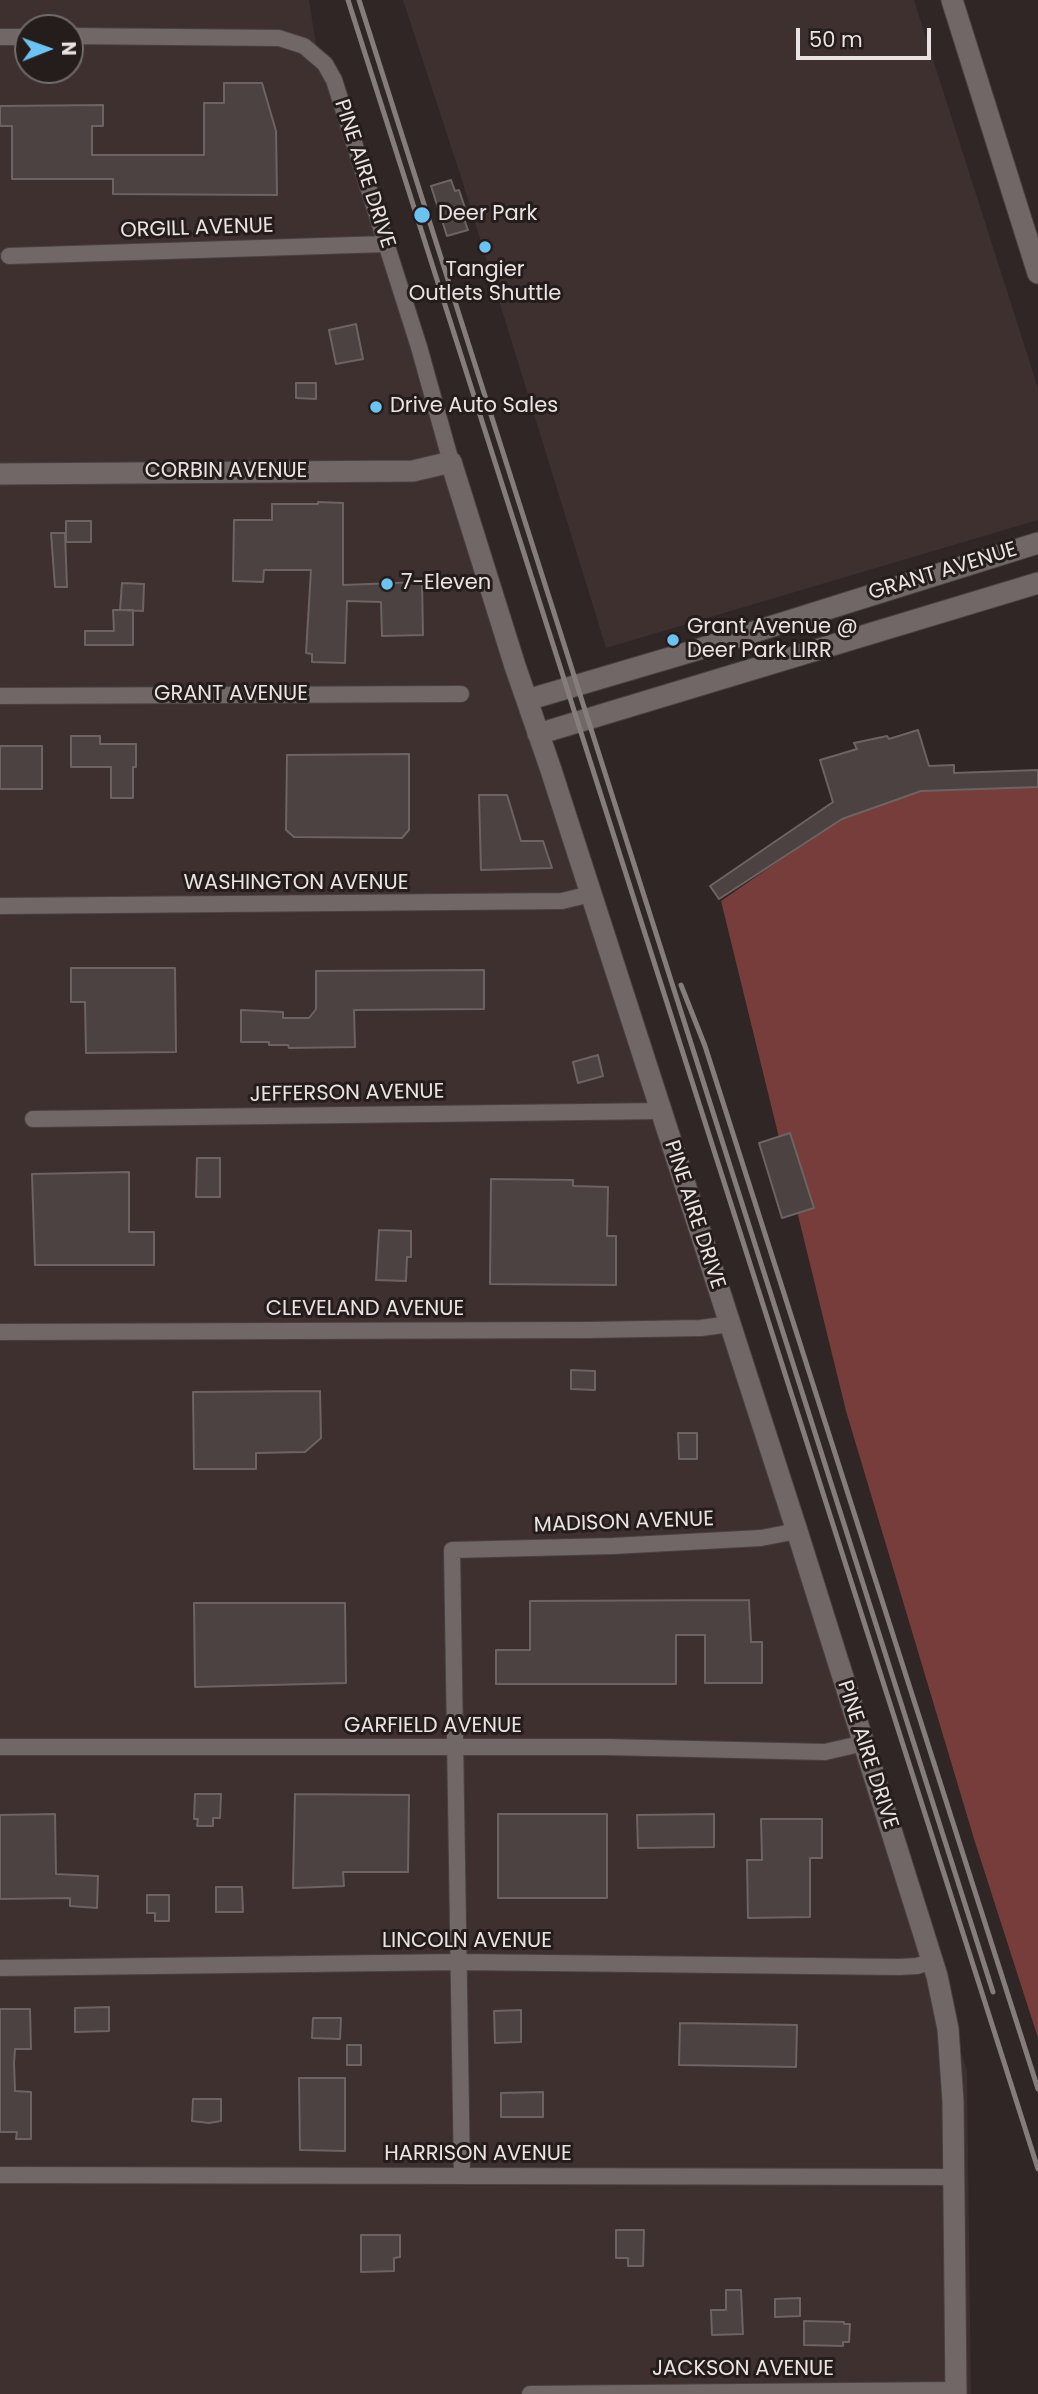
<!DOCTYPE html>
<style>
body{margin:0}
#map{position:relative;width:1038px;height:2394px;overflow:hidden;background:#2f2625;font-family:Poppins,sans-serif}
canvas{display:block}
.north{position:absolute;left:14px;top:14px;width:70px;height:70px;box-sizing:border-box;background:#251d1c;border:2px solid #736c6c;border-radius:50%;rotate:89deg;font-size:19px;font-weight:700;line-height:28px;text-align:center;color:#e9e3e3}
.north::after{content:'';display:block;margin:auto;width:24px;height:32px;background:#6cc3f2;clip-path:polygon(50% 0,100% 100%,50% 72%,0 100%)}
.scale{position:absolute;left:796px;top:28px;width:135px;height:32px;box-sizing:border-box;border:4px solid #e9e3e3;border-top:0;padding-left:9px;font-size:21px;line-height:24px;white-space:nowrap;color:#e9e3e3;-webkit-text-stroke:5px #251d1c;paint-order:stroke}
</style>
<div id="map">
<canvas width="1038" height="2394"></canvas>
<div class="north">N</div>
<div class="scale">50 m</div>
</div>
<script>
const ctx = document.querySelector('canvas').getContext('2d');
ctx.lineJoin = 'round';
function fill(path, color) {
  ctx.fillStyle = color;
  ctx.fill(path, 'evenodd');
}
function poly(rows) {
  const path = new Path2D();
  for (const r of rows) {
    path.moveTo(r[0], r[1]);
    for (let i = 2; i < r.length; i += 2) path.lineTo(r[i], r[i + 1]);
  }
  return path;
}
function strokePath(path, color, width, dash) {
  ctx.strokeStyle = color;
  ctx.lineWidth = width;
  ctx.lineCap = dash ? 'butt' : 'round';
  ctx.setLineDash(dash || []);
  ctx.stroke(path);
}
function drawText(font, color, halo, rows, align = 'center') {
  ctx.font = font + ' Poppins,sans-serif';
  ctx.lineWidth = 6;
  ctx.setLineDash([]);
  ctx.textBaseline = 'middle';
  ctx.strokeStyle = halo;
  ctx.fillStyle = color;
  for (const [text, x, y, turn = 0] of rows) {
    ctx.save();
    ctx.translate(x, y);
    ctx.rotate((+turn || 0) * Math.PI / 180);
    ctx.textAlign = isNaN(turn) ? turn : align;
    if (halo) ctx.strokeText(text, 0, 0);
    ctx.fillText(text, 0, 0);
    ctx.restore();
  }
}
fill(poly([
 [0,0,309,0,318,57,325,64,945,2009,967,2070,971,2394,0,2394],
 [28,28,70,28,70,70,28,70],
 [403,0,914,0,1038,388,1038,520,606,648,460,174]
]), '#3e302e');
fill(poly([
 [924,788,1038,788,1038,2038,975,1842,846,1411,721,901,851,811]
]), '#773d3a');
const building = poly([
 [224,83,262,83,276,131,277,195,113,194,113,179,12,179,12,126,0,126,0,106,103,105,103,126,92,126,92,155,204,155,204,103,224,103,224,83],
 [451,180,455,191,459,190,468,217,464,219,468,230,447,236,431,186,451,180],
 [356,324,363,359,336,364,329,330,356,324],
 [296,383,316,383,316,399,296,398,296,383],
 [318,502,343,503,343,585,422,582,423,635,382,636,381,602,347,601,345,663,312,662,312,654,306,653,311,570,264,570,263,582,233,581,234,520,272,520,272,504,318,504,318,502],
 [66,521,91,521,91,542,66,542,66,521],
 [51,533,65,533,67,587,55,587,51,533],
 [122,583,144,584,143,611,120,610,122,583],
 [113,610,133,610,133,645,85,645,85,631,114,631,113,610],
 [918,730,929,766,954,765,954,773,1038,770,1038,787,921,791,842,819,719,899,710,886,833,802,820,760,857,749,854,743,887,736,889,739,918,730],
 [71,736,100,736,100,744,136,744,136,767,133,767,133,798,111,798,111,767,71,767,71,736],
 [0,746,42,746,42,789,0,789,0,746],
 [409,754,409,830,402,838,294,837,286,830,287,755,409,754],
 [479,795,507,795,521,841,543,841,552,868,481,870,479,795],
 [71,968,175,968,176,1052,86,1053,85,1002,71,1002,71,968],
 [484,970,484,1009,354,1010,355,1047,289,1048,288,1045,269,1045,269,1042,241,1042,241,1010,283,1012,283,1018,309,1018,316,1009,316,971,484,970],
 [598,1055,603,1076,578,1083,573,1062,598,1055],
 [790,1133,814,1208,782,1218,759,1143,790,1133],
 [197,1158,220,1158,220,1197,196,1197,197,1158],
 [129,1172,129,1232,154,1232,154,1265,35,1265,32,1174,129,1172],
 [491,1179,573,1180,573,1186,608,1187,607,1236,616,1236,616,1285,490,1284,491,1179],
 [379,1230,411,1231,411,1257,407,1257,406,1281,376,1280,379,1230],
 [571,1370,595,1371,595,1390,571,1389,571,1370],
 [320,1391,321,1438,305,1452,256,1453,256,1469,194,1469,193,1392,320,1391],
 [678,1433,697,1433,697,1459,679,1459,678,1433],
 [749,1600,751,1642,762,1642,762,1683,705,1683,705,1635,676,1635,676,1684,496,1684,496,1650,530,1650,530,1601,749,1600],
 [194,1603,345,1603,346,1683,195,1687,194,1603],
 [195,1794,221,1794,220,1818,213,1818,213,1826,197,1826,198,1819,194,1819,195,1794],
 [295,1794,409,1795,408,1872,343,1872,344,1886,293,1888,295,1794],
 [55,1814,56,1874,98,1876,97,1908,70,1906,70,1898,0,1899,0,1815,55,1814],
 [498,1814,607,1814,607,1898,498,1898,498,1814],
 [714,1814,714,1847,638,1848,637,1815,714,1814],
 [761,1819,822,1819,822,1858,810,1858,810,1917,748,1918,747,1860,762,1860,761,1819],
 [216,1887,242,1887,243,1912,216,1912,216,1887],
 [147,1895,169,1895,169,1921,155,1921,155,1913,147,1913,147,1895],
 [109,2007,109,2031,75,2032,75,2008,109,2007],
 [0,2009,30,2009,31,2049,15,2049,14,2063,15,2091,31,2092,31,2139,16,2139,17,2132,0,2132,0,2009],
 [521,2010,521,2042,495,2043,494,2011,521,2010],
 [313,2018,341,2018,340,2039,312,2038,313,2018],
 [680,2023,797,2025,796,2067,679,2065,680,2023],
 [347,2045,361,2045,361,2065,347,2065,347,2045],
 [299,2078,345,2078,345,2151,300,2150,299,2078],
 [543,2092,543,2117,501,2117,501,2093,543,2092],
 [193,2099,221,2099,221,2121,209,2123,192,2121,193,2099],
 [616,2230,644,2230,643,2266,628,2266,628,2258,616,2258,616,2230],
 [361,2235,400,2235,400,2257,394,2258,394,2271,361,2272,361,2235],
 [726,2290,741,2290,743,2334,712,2335,711,2310,726,2310,726,2290],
 [800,2298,800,2316,775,2317,775,2299,800,2298],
 [804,2321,844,2322,844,2324,850,2324,849,2342,843,2342,843,2346,804,2345,804,2321]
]);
fill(building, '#4b4241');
strokePath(building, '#6d6362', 2);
const minor = poly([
 [70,36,279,38,304,46,325,64,334,80,419,347,451,462],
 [0,37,28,37],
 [9,256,386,244],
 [0,696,461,694],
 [0,906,562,901,591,894],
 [33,1119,661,1111],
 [0,1332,588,1330,701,1328,730,1324],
 [0,1747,606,1747,825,1752,864,1743],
 [0,1968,459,1962,899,1967,917,1966,933,1961],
 [0,2175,955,2177],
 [462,2176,452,1550,613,1546,761,1538,797,1531],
 [530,2394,956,2390]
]);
const tertiary = poly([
 [952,0,1038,273],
 [0,474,413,471,451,462,515,666,550,767,797,1531,937,1976,948,2029,953,2101,956,2394],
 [527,700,693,651,1038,543],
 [538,734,1038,583]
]);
strokePath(minor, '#494241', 18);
strokePath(tertiary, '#494241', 23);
strokePath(minor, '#716766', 16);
strokePath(tertiary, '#716766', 21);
strokePath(poly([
 [348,0,1038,2169],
 [359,0,993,1992],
 [681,985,705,1046,1038,2089]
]), '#857d7c', 5);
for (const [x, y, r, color] of [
 [422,215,9,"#6cc3f2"],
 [485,247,7,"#6cc3f2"],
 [376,407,7,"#6cc3f2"],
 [387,584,7,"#6cc3f2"],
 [673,640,7,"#6cc3f2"]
]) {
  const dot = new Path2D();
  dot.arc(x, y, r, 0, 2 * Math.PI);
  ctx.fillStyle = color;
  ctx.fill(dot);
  strokePath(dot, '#251d1c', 2.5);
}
drawText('21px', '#e9e3e3', '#251d1c', [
 ["PINE AIRE DRIVE",364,174,72],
 ["ORGILL AVENUE",197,229,-2],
 ["CORBIN AVENUE",226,472],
 ["GRANT AVENUE",943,572,-17],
 ["GRANT AVENUE",231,695],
 ["WASHINGTON AVENUE",296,884],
 ["JEFFERSON AVENUE",347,1094,-1],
 ["PINE AIRE DRIVE",694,1215,72],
 ["CLEVELAND AVENUE",365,1310],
 ["MADISON AVENUE",624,1523,-2],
 ["GARFIELD AVENUE",433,1727],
 ["PINE AIRE DRIVE",867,1755,72],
 ["LINCOLN AVENUE",467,1942],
 ["HARRISON AVENUE",478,2155],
 ["JACKSON AVENUE",743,2370]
]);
drawText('21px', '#e9e3e3', '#251d1c', [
 ["Deer Park",438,215],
 ["Tangier",485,271,"center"],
 ["Outlets Shuttle",485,295,"center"],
 ["Drive Auto Sales",390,407],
 ["7-Eleven",401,584],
 ["Grant Avenue @",687,628],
 ["Deer Park LIRR",687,652]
], 'left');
</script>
